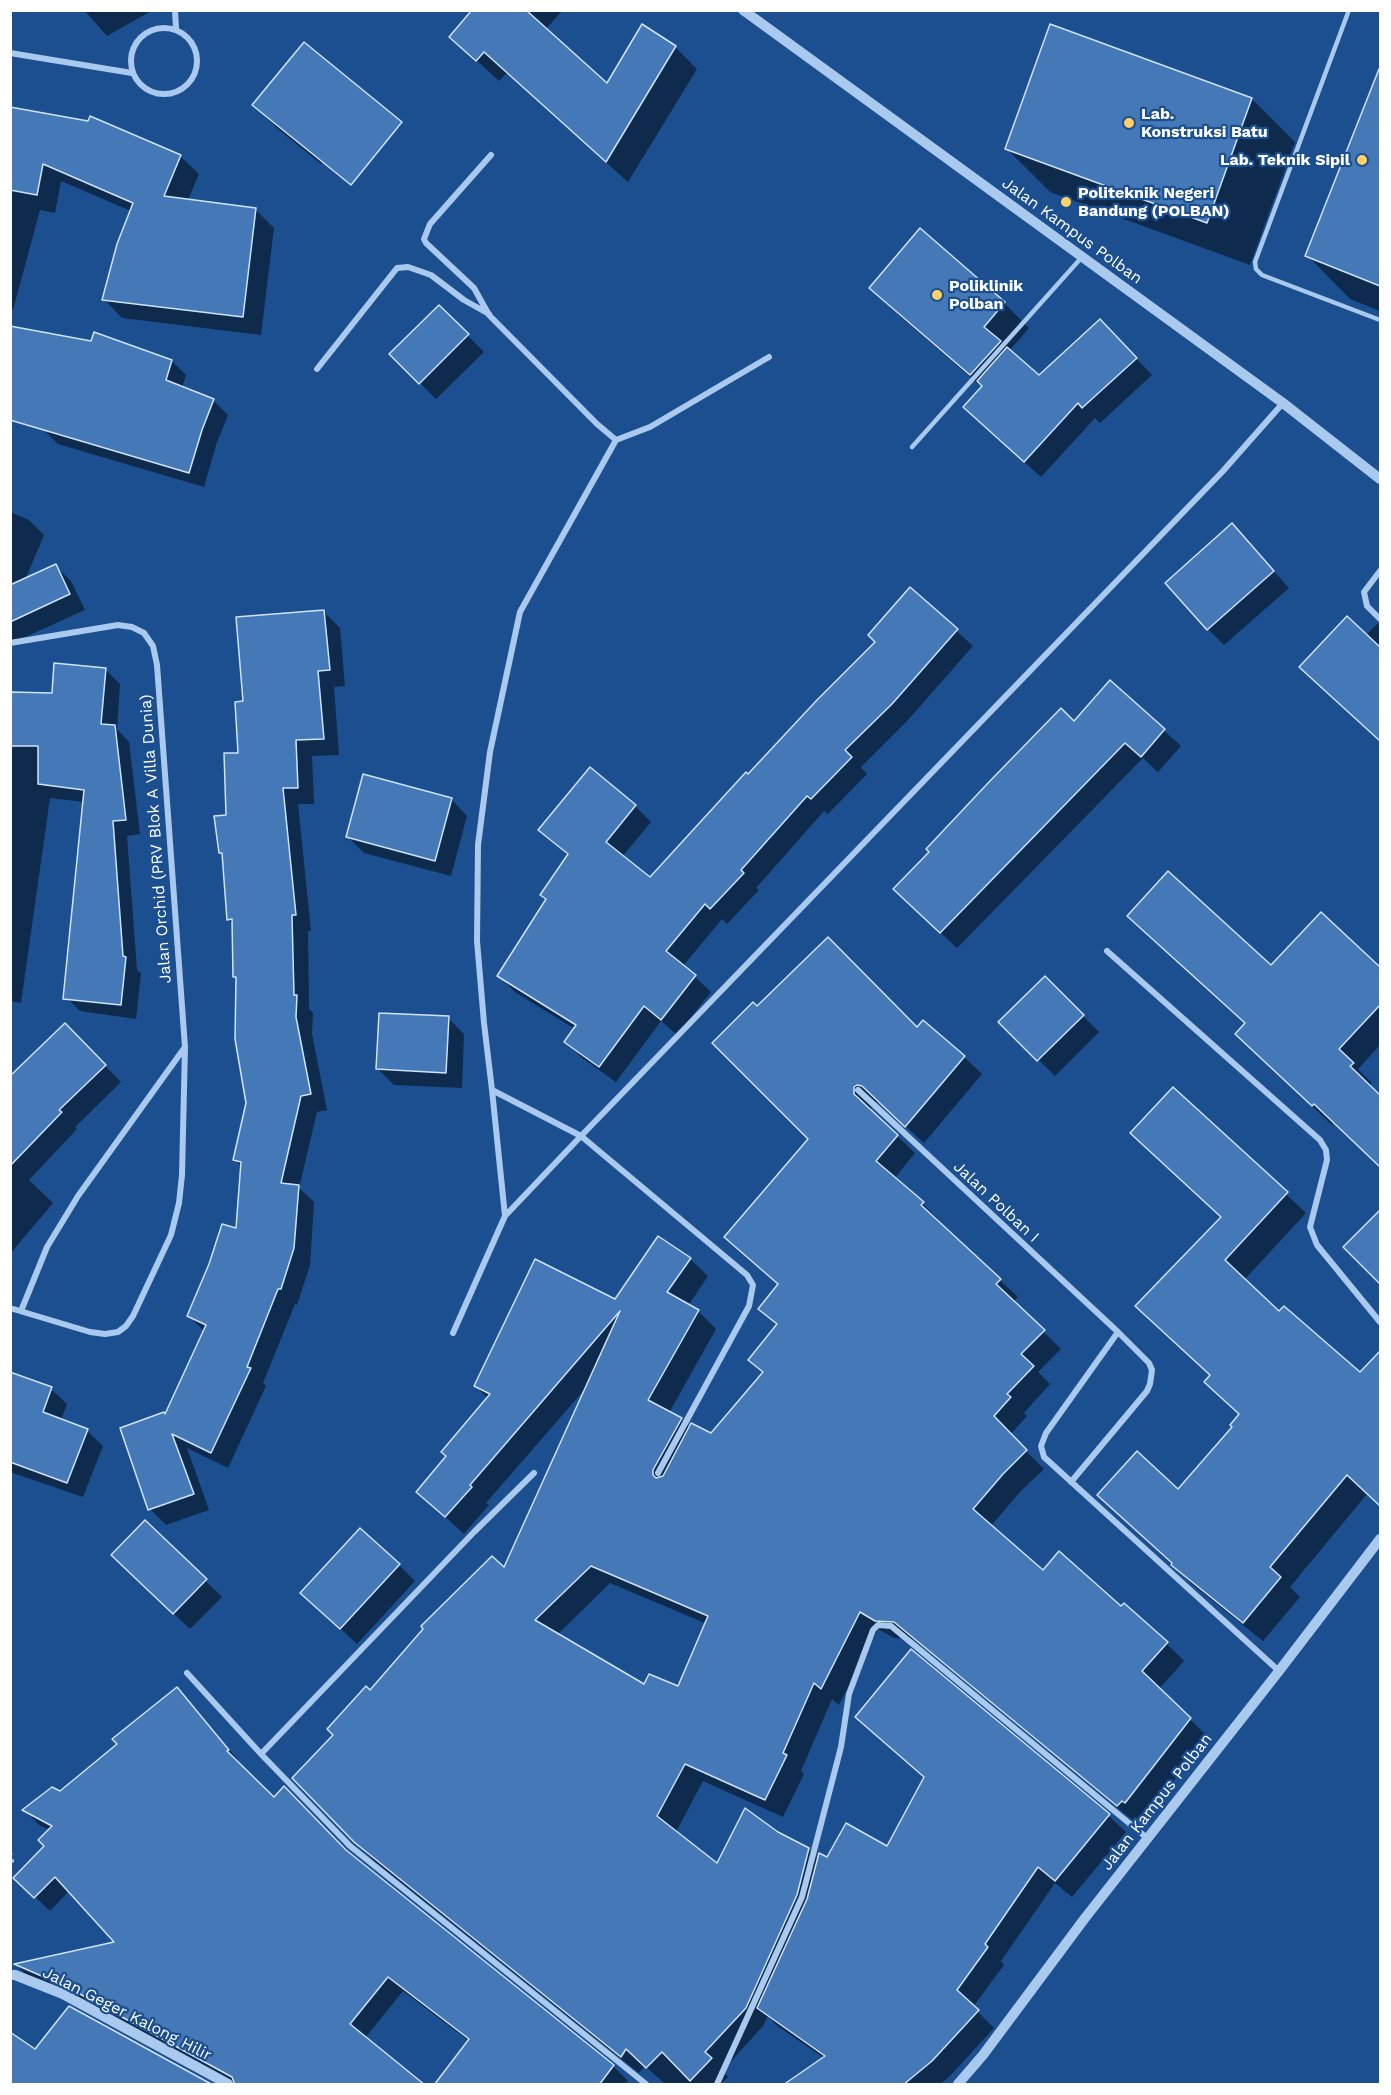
<!DOCTYPE html>
<style>
body{margin:0}
#map{position:relative;width:1391px;height:2095px;overflow:hidden;background:#1b4f8f;font-family:"Work Sans",sans-serif}
canvas{display:block}
.frame{position:absolute;inset:0;border:12px solid #fff;pointer-events:none}
</style>
<div id="map">
<canvas width="1391" height="2095"></canvas>
<div class="frame"></div>
</div>
<script>
const ctx = document.querySelector('canvas').getContext('2d');
ctx.lineJoin = 'round';
function fill(path, color) {
  ctx.fillStyle = color;
  ctx.fill(path, 'evenodd');
}
function poly(rows) {
  const path = new Path2D();
  for (const r of rows) {
    if (r.length === 3) {
      path.moveTo(r[0] + r[2], r[1]);
      path.arc(r[0], r[1], r[2], 0, 2 * Math.PI);
      continue;
    }
    path.moveTo(r[0], r[1]);
    for (let i = 2; i < r.length; i += 2) path.lineTo(r[i], r[i + 1]);
  }
  return path;
}
function strokePath(path, color, width, dash) {
  ctx.strokeStyle = color;
  ctx.lineWidth = width;
  ctx.lineCap = dash ? 'butt' : 'round';
  ctx.setLineDash(dash || []);
  ctx.stroke(path);
}
function drawText(font, color, halo, rows, align = 'center') {
  ctx.font = font + ' "Work Sans",sans-serif';
  ctx.lineWidth = 4.5;
  ctx.setLineDash([]);
  ctx.textBaseline = 'middle';
  ctx.strokeStyle = halo;
  ctx.fillStyle = color;
  for (const [text, x, y, turn = 0] of rows) {
    ctx.save();
    ctx.translate(x, y);
    ctx.rotate((+turn || 0) * Math.PI / 180);
    ctx.textAlign = isNaN(turn) ? turn : align;
    if (halo) ctx.strokeText(text, 0, 0);
    ctx.fillText(text, 0, 0);
    ctx.restore();
  }
}
fill(poly([
 [84,10,153,10,107,36],
 [474,10,563,10,545,30,607,85,675,47,697,69,628,182,507,73,499,81,451,37],
 [1380,68,1380,311,1350,299,1307,255],
 [1252,99,1295,142,1250,265,1050,192,1007,149],
 [370,102,321,164,278,129,254,105],
 [10,109,180,156,199,174,188,200,256,210,274,228,261,335,122,318,104,299,131,211,61,181,55,213,40,210,13,310,10,310],
 [921,231,1004,303,1029,328,1009,351,1039,377,1116,337,1152,375,1100,423,1095,418,1041,477,981,423,982,387,895,312,871,287],
 [439,307,484,352,436,399,391,354],
 [10,324,15,328,172,361,186,375,182,388,213,400,228,415,216,445,204,487,58,444,43,429,10,381],
 [10,512,29,520,44,535,25,580,55,566,71,581,85,610,12,643,10,643],
 [1232,525,1289,588,1224,645,1208,629],
 [910,589,973,646,908,720,861,767,867,774,828,814,824,811,756,888,759,890,727,924,722,919,683,966,711,992,677,1035,661,1021,616,1082,582,1058,566,1041,575,1029,515,992,499,976,547,900,542,895,568,856,540,830,635,806,651,822,622,857,650,879,877,642],
 [324,612,340,628,345,686,334,687,339,755,312,756,314,804,298,804,311,931,308,931,309,1009,313,1013,312,1034,327,1110,317,1112,299,1188,314,1202,310,1265,297,1305,295,1304,263,1383,266,1386,228,1468,187,1448,209,1510,166,1525,150,1509,166,1416,205,1332,189,1316,237,1230,242,1167,235,1160,248,1103,238,979,235,976,234,925,228,919,224,856,220,852,240,754,245,703],
 [1377,624,1380,625,1380,740,1318,683],
 [105,669,120,684,117,729,129,742,140,834,127,836,137,970,141,973,136,1019,80,1011,65,996,84,802,50,798,21,1003,10,1001,10,694,53,694],
 [1110,682,1181,746,1158,772,1143,758,957,948,911,905],
 [451,799,467,816,451,876,364,853,348,837],
 [1321,914,1380,969,1380,1045,1358,1069,1372,1083,1369,1086,1380,1097,1380,1166,1334,1123,1332,1125,1256,1053,1246,1024,1129,916,1271,967],
 [1045,978,1099,1032,1055,1076,1001,1022],
 [757,1008,918,1029,964,1057,982,1074,924,1143,881,1104,876,1102,871,1105,872,1112,915,1153,894,1179,922,1203,940,1221,938,1223,1018,1297,1013,1302,1061,1349,1038,1372,1050,1384,1024,1413,1027,1416,1010,1435,1044,1469,1020,1492,991,1526,1043,1572,1121,1609,1124,1605,1167,1644,1184,1661,1159,1689,1208,1737,1143,1820,1140,1818,1136,1823,914,1639,894,1638,878,1629,839,1705,832,1699,801,1771,804,1774,783,1817,703,1781,676,1832,717,1865,777,1834,808,1849,819,1860,888,1848,925,1778,911,1652,1109,1816,1126,1832,1072,1897,1055,1883,1001,1961,1004,1965,973,2007,994,2028,949,2077,940,2084,786,2084,824,2058,776,2025,768,2016,763,2026,722,2071,728,2077,721,2084,665,2084,645,2066,639,2073,373,1860,355,1841,335,1735,370,1692,504,1569,585,1389,486,1503,489,1505,464,1534,418,1492,447,1456,488,1398,475,1386,690,1259,708,1276,688,1306,698,1311,716,1329,669,1413,681,1419,690,1428,711,1435,764,1373,750,1360,778,1326,760,1309,779,1285,726,1237,810,1139],
 [610,1583,707,1624,679,1688,645,1686,557,1635],
 [448,1018,464,1034,462,1088,394,1085,378,1069],
 [65,1025,121,1082,75,1127,77,1129,29,1180,53,1203,10,1254,10,1078],
 [1173,1089,1306,1213,1244,1280,1280,1314,1360,1374,1380,1353,1380,1506,1367,1494,1290,1587,1300,1597,1263,1641,1192,1584,1099,1495,1178,1491,1234,1427,1241,1415,1212,1376,1222,1218,1132,1133],
 [1380,1212,1380,1282,1345,1247],
 [10,1380,51,1389,67,1404,61,1420,87,1431,103,1446,83,1497,10,1472],
 [145,1522,222,1597,190,1629,129,1571],
 [399,1565,415,1581,357,1644,302,1593],
 [177,1689,192,1704,242,1765,241,1767,274,1799,348,1853,613,2066,628,2081,625,2084,436,2084,469,2041,403,1991,365,2038,235,2084,83,2002,30,1979,17,1965,117,1943,69,1891,50,1911,30,1892,50,1830,39,1825,25,1810,60,1792,119,1744]
]), '#0007');
const building = poly([
 [472,10,526,10,607,83,642,24,676,46,606,162,484,52,476,61,449,37,472,10],
 [1050,24,1252,98,1207,223,1005,149,1050,24],
 [304,42,402,122,351,185,252,105,304,42],
 [1379,69,1380,69,1380,286,1305,256,1379,69],
 [10,107,88,121,90,116,181,155,164,196,256,208,243,317,102,300,117,244,133,203,43,164,37,195,10,190,10,107],
 [920,228,1005,302,984,327,1001,341,970,375,869,288,920,228],
 [439,305,469,334,419,384,389,354,439,305],
 [1100,319,1137,358,1082,408,1078,403,1024,462,963,407,982,386,977,381,1007,347,1039,375,1100,319],
 [10,326,91,341,94,332,172,360,166,380,214,399,202,430,189,473,10,420,10,326],
 [1232,523,1274,571,1207,630,1165,583,1232,523],
 [56,564,70,594,10,622,10,585,56,564],
 [910,587,958,629,892,704,845,750,852,757,811,799,807,796,741,870,744,873,710,909,705,904,666,951,696,975,661,1020,644,1006,599,1067,564,1042,576,1025,497,976,546,899,540,895,568,854,538,830,590,767,636,805,606,842,650,877,746,772,748,774,817,700,875,642,868,635,910,587],
 [324,610,330,670,318,671,324,739,296,740,298,788,283,788,296,915,292,915,294,995,297,995,296,1017,311,1094,301,1096,281,1183,299,1185,294,1248,281,1289,278,1289,247,1367,251,1368,211,1453,172,1434,194,1494,148,1510,120,1428,164,1412,165,1414,206,1325,187,1316,209,1264,222,1224,236,1228,241,1162,233,1160,246,1103,235,1039,236,977,233,977,232,919,227,920,222,853,219,853,214,816,226,815,224,753,238,753,235,702,243,701,236,617,324,610],
 [1347,616,1380,647,1380,741,1299,667,1347,616],
 [54,663,106,668,101,724,115,725,126,820,113,821,123,956,126,957,121,1005,63,999,84,790,38,784,38,746,10,746,10,692,52,693,54,663],
 [1110,680,1165,729,1141,757,1125,743,940,933,893,889,929,852,926,849,989,782,1061,708,1074,721,1110,680],
 [363,774,452,798,435,861,346,837,363,774],
 [1168,871,1271,965,1321,912,1380,967,1380,1005,1339,1049,1354,1063,1350,1066,1380,1095,1380,1167,1314,1104,1312,1106,1235,1034,1245,1023,1127,916,1168,871],
 [828,937,917,1027,923,1020,965,1056,905,1127,862,1086,857,1085,854,1087,854,1094,898,1135,876,1161,924,1202,921,1205,1001,1279,996,1284,1045,1330,1021,1354,1034,1366,1007,1394,1011,1397,994,1416,1027,1450,1003,1474,973,1509,1043,1570,1059,1551,1121,1606,1124,1603,1168,1642,1142,1671,1191,1718,1125,1803,1122,1801,1117,1806,894,1622,875,1621,860,1612,821,1689,814,1683,783,1753,787,1755,765,1800,685,1764,657,1816,717,1863,745,1808,778,1832,809,1848,797,1895,746,2008,705,2052,712,2058,690,2081,662,2052,646,2068,626,2049,621,2057,354,1842,292,1778,333,1735,327,1729,366,1686,370,1690,423,1629,421,1626,492,1556,504,1567,620,1311,470,1485,472,1487,445,1517,416,1492,446,1456,441,1452,490,1394,474,1386,535,1259,615,1299,658,1236,691,1258,667,1292,699,1310,648,1400,682,1418,653,1470,653,1475,656,1478,663,1476,691,1423,711,1433,763,1372,748,1360,777,1324,758,1309,778,1284,724,1237,808,1139,712,1043,753,1002,757,1006,828,937],
 [591,1566,708,1616,678,1686,649,1674,644,1684,535,1620,591,1566],
 [1045,976,1084,1015,1037,1061,998,1022,1045,976],
 [379,1013,449,1016,446,1073,376,1069,379,1013],
 [65,1023,106,1065,59,1110,62,1112,10,1166,10,1076,65,1023],
 [1173,1087,1288,1192,1225,1260,1279,1311,1284,1306,1360,1372,1380,1351,1380,1506,1347,1475,1270,1567,1281,1577,1243,1623,1171,1565,1172,1563,1097,1495,1137,1451,1178,1489,1232,1427,1230,1425,1239,1414,1204,1382,1210,1375,1135,1306,1221,1217,1130,1133,1173,1087],
 [1380,1210,1380,1284,1343,1247,1380,1210],
 [10,1372,52,1387,43,1412,88,1429,67,1483,10,1462,10,1372],
 [145,1520,207,1579,173,1614,111,1555,145,1520],
 [360,1528,400,1564,340,1629,300,1593,360,1528],
 [911,1649,1110,1814,1055,1881,1038,1867,985,1944,988,1947,957,1990,979,2010,932,2061,903,2085,783,2085,825,2056,757,2008,807,1899,819,1853,827,1857,846,1823,887,1846,924,1777,855,1717,911,1649],
 [177,1687,229,1750,227,1751,274,1797,284,1786,346,1850,614,2065,599,2085,434,2085,469,2039,388,1977,350,2024,425,2085,235,2085,232,2077,67,1987,14,1964,114,1942,55,1877,34,1898,13,1878,44,1846,38,1840,52,1826,22,1810,52,1787,60,1791,117,1744,112,1739,177,1687],
 [69,2006,213,2085,10,2085,10,2032,35,2049,69,2006]
]);
fill(building, '#4478b7');
strokePath(building, '#cfe3fa', 1.5);
strokePath(poly([
 [10,1852,12,1861,10,1865]
]), '#a9c9ee', 4, [3, 4.5]);
strokePath(poly([
 [1349,10,1255,262,1256,269,1262,275,1380,320],
 [912,447,1082,257]
]), '#a9c9ee', 4.5);
strokePath(poly([
 [175,10,176,29],
 [164,61,33],
 [10,53,132,73],
 [491,155,430,224,424,239,426,243,474,288,489,315,597,424,616,440,520,612,490,752,478,845,477,941,484,1023,492,1090,581,1136,1223,471,1283,403],
 [317,369,397,268,408,267,431,275,464,300,489,314],
 [616,440,650,427,769,357],
 [1380,571,1364,592,1367,606,1380,619],
 [10,643,118,625,132,627,144,633,153,646,157,665,185,1047,182,1175,179,1203,171,1235,133,1316,126,1326,118,1332,105,1334,90,1332,10,1308],
 [1107,951,1320,1140,1326,1150,1327,1160,1310,1227,1317,1245,1380,1322],
 [858,1090,1118,1332,1046,1433,1041,1446,1044,1457,1279,1671],
 [505,1216,581,1136,747,1275,753,1285,749,1306,658,1473],
 [21,1311,47,1247,78,1196,185,1047],
 [453,1333,505,1216,492,1090],
 [1071,1482,1147,1391,1150,1384,1152,1370,1149,1363,1118,1332],
 [187,1673,261,1754,350,1846,646,2084],
 [261,1754,474,1532,534,1473],
 [717,2084,802,1897,841,1747,849,1694,873,1630,878,1625,891,1626,1147,1838]
]), '#a9c9ee', 6);
strokePath(poly([
 [743,10,1283,403,1380,479],
 [10,1975,15,1975,63,1994,228,2084],
 [958,2084,983,2055,1085,1918,1279,1671,1380,1539]
]), '#a9c9ee', 10);
for (const [x, y, r, color] of [
 [1129,123,6,"#ffd166"],
 [1362,160,6,"#ffd166"],
 [1066,202,6,"#ffd166"],
 [937,295,6,"#ffd166"]
]) {
  const dot = new Path2D();
  dot.arc(x, y, r, 0, 2 * Math.PI);
  ctx.fillStyle = color;
  ctx.fill(dot);
  strokePath(dot, '#1b4f8f', 2);
}
drawText('bold 16px', '#fff', '#1b4f8f', [
 ["Lab.",1141,114],
 ["Konstruksi Batu",1141,132],
 ["Lab. Teknik Sipil",1350,160,"right"],
 ["Politeknik Negeri",1078,193],
 ["Bandung (POLBAN)",1078,211],
 ["Poliklinik",949,286],
 ["Polban",949,304]
], 'left');
drawText('16px', '#fff', '#1b4f8f', [
 ["Jalan Kampus Polban",1072,231,36],
 ["Jalan Orchid (PRV Blok A Villa Dunia)",156,839,-94],
 ["Jalan Polban I",996,1202,43],
 ["Jalan Kampus Polban",1157,1802,-52],
 ["Jalan Geger Kalong Hilir",127,2014,27]
]);
</script>
